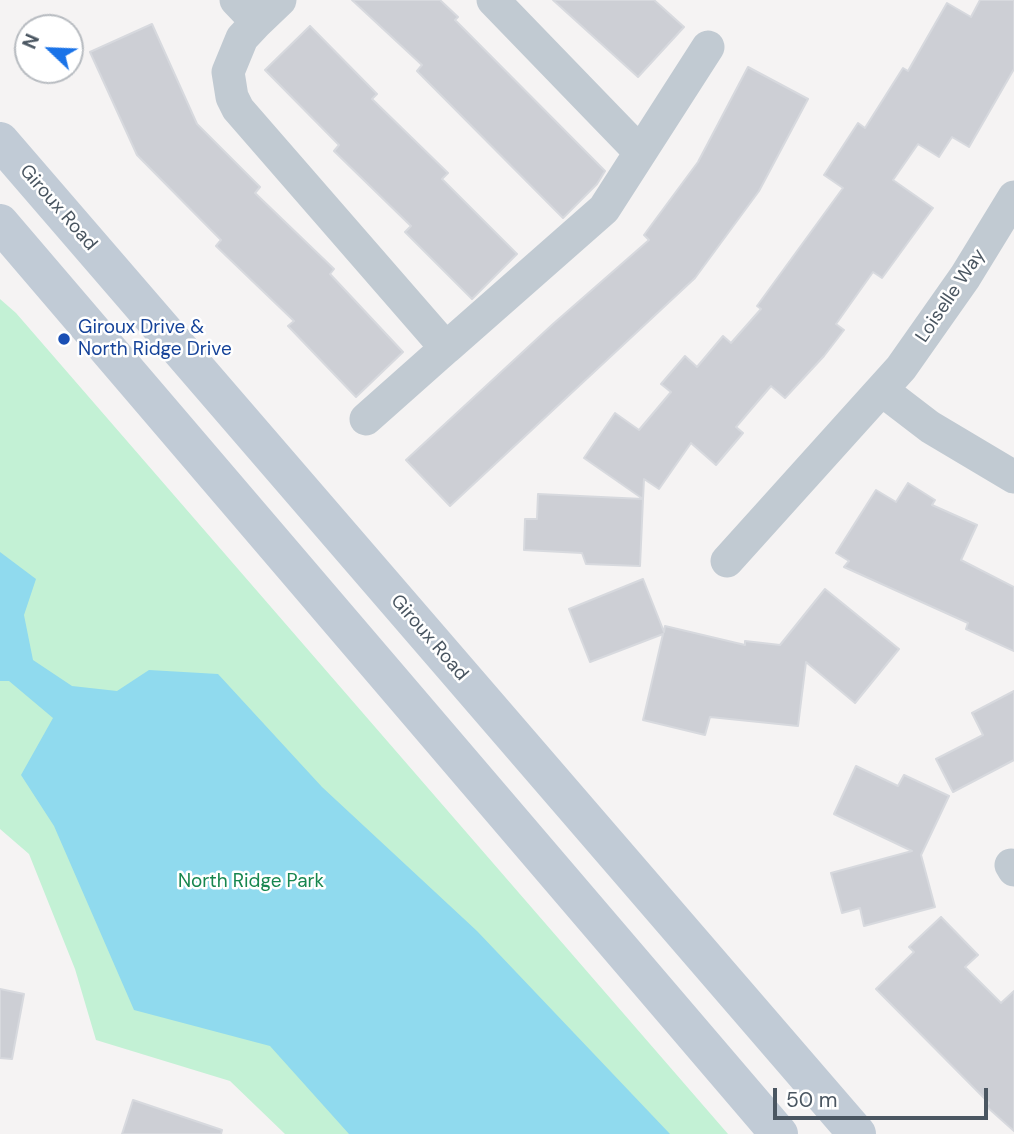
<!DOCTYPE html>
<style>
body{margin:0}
#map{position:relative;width:1014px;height:1134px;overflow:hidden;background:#f5f3f3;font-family:"DM Sans",sans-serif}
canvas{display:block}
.north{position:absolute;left:14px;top:14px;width:70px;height:70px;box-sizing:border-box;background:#fff;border:2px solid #b7bbc0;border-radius:50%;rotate:293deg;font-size:19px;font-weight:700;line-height:28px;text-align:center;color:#4a5661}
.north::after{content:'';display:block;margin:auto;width:24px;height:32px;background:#1a73e8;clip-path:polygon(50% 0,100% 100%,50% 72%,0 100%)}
.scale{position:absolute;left:773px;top:1088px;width:215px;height:32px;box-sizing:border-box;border:4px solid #4a5661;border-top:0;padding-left:9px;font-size:21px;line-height:24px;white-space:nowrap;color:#4a5661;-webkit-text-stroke:5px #fff;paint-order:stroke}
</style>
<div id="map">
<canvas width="1014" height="1134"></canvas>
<div class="north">N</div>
<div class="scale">50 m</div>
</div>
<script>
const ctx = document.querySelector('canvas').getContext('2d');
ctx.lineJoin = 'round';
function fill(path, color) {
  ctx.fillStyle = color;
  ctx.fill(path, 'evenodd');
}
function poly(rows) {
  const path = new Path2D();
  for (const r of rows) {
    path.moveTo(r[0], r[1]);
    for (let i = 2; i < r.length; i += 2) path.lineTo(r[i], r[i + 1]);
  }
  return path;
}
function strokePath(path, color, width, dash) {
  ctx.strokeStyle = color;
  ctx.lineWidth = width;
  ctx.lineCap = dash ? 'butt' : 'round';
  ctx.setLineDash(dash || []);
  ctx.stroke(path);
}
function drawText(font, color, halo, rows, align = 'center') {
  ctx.font = font + ' "DM Sans",sans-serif';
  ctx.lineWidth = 5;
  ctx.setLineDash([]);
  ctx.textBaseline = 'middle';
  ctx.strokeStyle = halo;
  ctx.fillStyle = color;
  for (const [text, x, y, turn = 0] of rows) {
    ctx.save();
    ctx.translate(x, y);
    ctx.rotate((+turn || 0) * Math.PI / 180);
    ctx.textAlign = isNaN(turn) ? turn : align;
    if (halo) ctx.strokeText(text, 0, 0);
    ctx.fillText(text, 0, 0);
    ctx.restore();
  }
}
fill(poly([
 [0,299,16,313,728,1134,285,1134,230,1081,96,1040,75,969,29,854,0,829]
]), '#c3f1d5');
fill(poly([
 [0,552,36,579,24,615,33,660,72,686,117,691,149,670,218,674,322,787,477,931,670,1134,349,1134,270,1046,134,1010,54,826,21,775,53,718,9,681,0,681]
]), '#90daee');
const building = poly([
 [352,0,440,0,458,17,455,20,605,171,597,184,563,218,417,71,422,65,352,0],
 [553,0,654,0,684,27,638,77,553,0],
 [980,0,1014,0,1014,69,969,147,952,137,939,157,918,144,893,180,933,208,882,278,873,272,836,324,844,330,824,356,785,398,771,386,736,427,743,433,716,465,691,443,659,489,644,479,643,499,584,458,615,413,639,430,671,392,661,384,685,356,697,367,723,336,731,343,761,309,757,306,843,188,824,175,858,123,865,128,903,68,908,71,947,3,971,17,980,0],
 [152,24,197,124,260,187,255,193,334,269,330,274,403,352,356,397,288,326,294,321,216,246,221,240,137,155,90,52,152,24],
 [310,26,377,94,372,99,448,173,442,179,517,254,472,299,405,232,411,226,334,151,339,145,265,70,310,26],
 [748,67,808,99,759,191,695,278,450,506,406,460,553,324,649,240,644,235,698,162,748,67],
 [908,483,935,500,932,505,977,525,961,560,1014,587,1014,651,966,629,968,623,844,567,849,561,836,553,876,490,896,502,908,483],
 [538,494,643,499,640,566,586,564,582,553,524,550,525,519,537,519,538,494],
 [643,579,664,632,665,626,745,645,745,641,780,645,825,589,899,649,855,703,806,662,798,726,710,717,705,735,643,720,663,634,590,662,569,609,643,579],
 [1014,691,1014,760,953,792,936,759,983,735,972,713,1014,691],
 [856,766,898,786,904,775,949,796,921,855,935,907,864,926,860,908,842,913,831,873,912,851,834,814,856,766],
 [941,917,978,955,965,967,1001,1003,1014,991,1014,1131,986,1106,989,1103,876,989,914,952,909,947,941,917],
 [0,989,24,994,12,1059,0,1058,0,989],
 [133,1100,222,1130,221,1134,122,1134,133,1100]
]);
fill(building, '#cdcfd5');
strokePath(building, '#d7d9de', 2);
strokePath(poly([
 [236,0,257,22,242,38,228,72,232,97,238,109,446,348,604,209,708,47],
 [493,0,640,152],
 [257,22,280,0],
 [883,391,930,427,1014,477],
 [366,419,446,348],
 [727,561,901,368,965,277,1014,197],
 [1011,865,1014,870]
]), '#c1cad2', 33);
strokePath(poly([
 [0,141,857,1134],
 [0,223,779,1134]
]), '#c1cbd6', 38);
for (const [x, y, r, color] of [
 [64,339,7,"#1a4fb4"]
]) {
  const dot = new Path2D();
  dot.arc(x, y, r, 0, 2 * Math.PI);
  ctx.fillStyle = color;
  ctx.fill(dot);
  strokePath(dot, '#fff', 2.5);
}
drawText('19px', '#4a5661', '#fff', [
 ["Giroux Road",58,208,49],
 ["Loiselle Way",951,296,-56],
 ["Giroux Road",429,638,49]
]);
drawText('19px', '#164399', '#fff', [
 ["Giroux Drive &",78,328],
 ["North Ridge Drive",78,350]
], 'left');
drawText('19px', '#17864f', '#fff', [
 ["North Ridge Park",251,882]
]);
</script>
